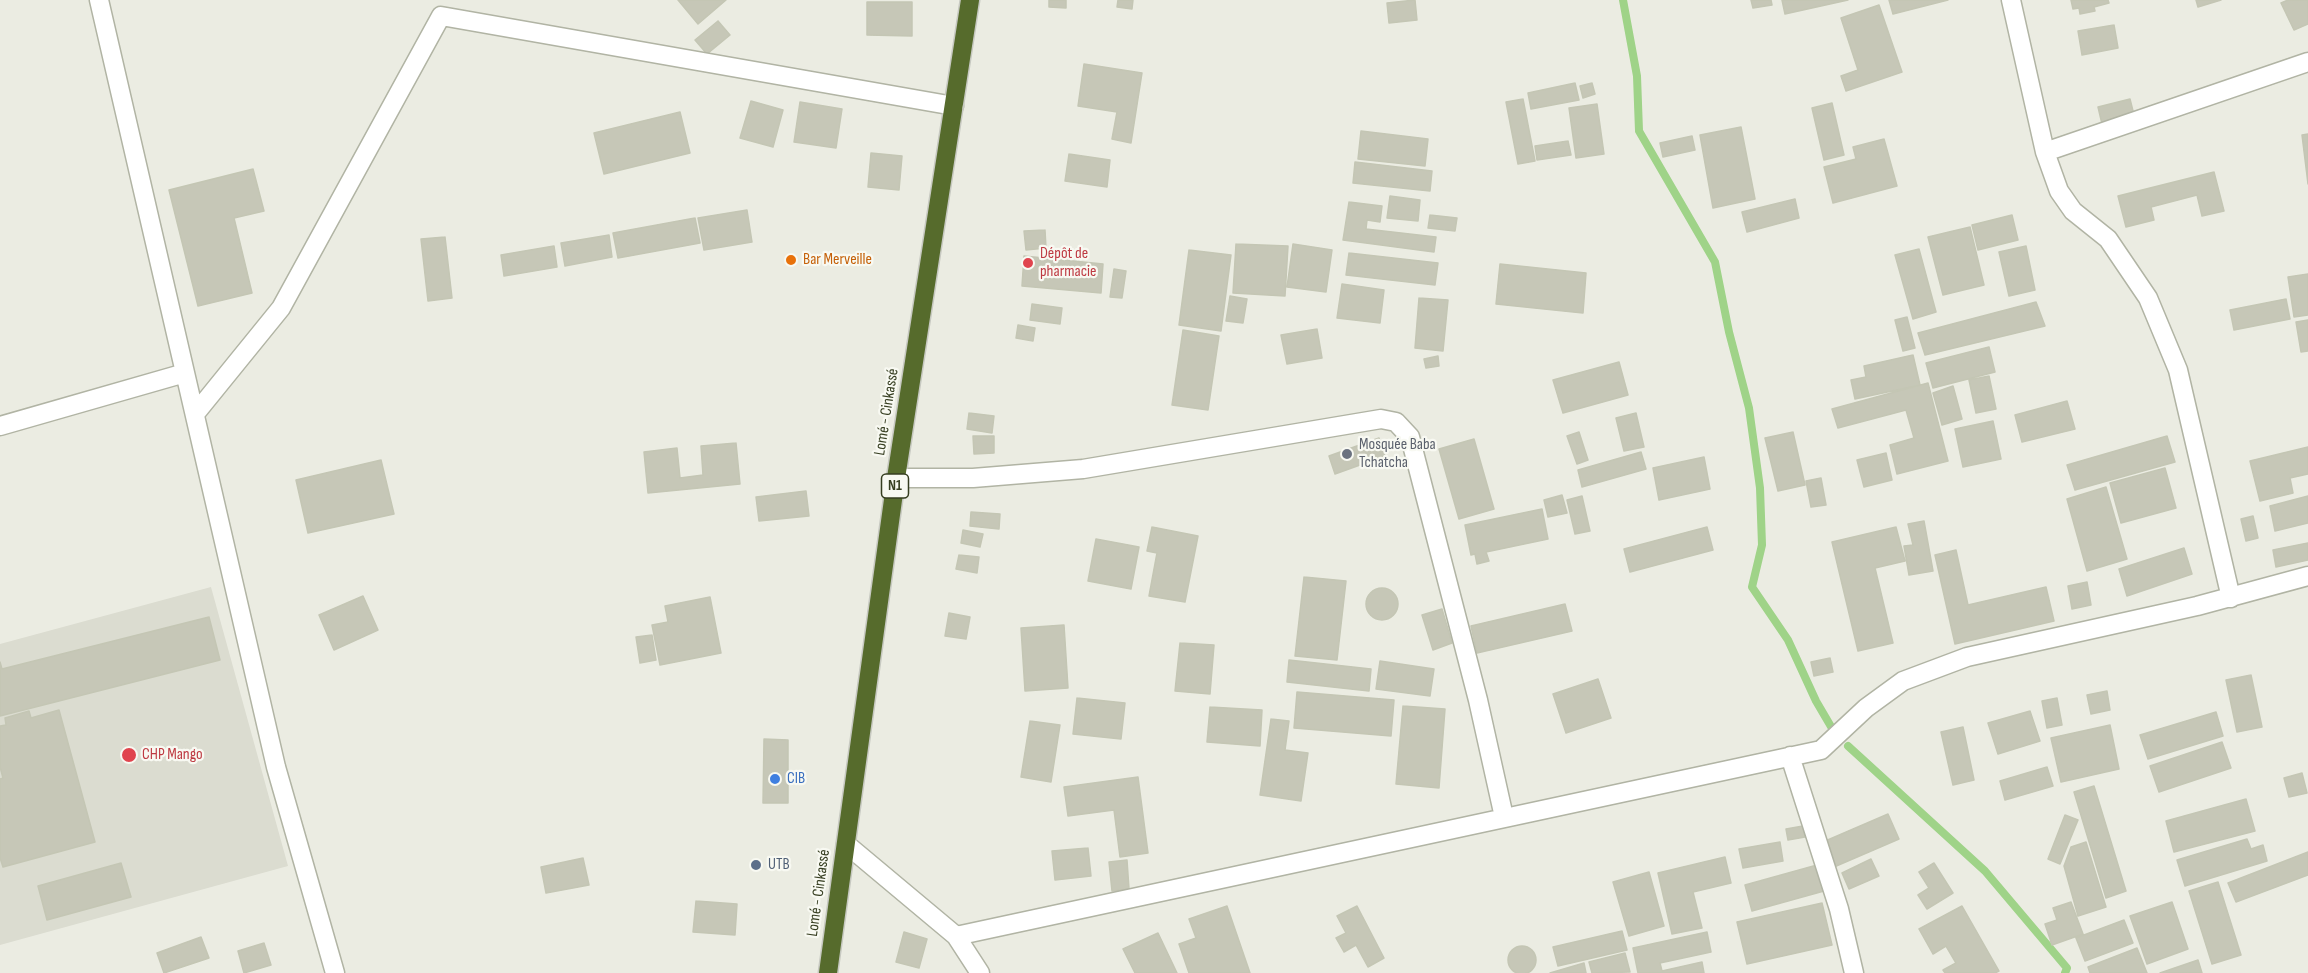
<!DOCTYPE html>
<meta charset="utf-8">
<style>
body{margin:0}
canvas{display:block;background:#ebece2}
</style>
<canvas width="2308" height="973"></canvas>
<script>
const ctx = document.querySelector('canvas').getContext('2d');
ctx.lineJoin = 'round';
function fill(path, color) {
  ctx.fillStyle = color;
  ctx.fill(path, 'evenodd');
}
function poly(rows) {
  const path = new Path2D();
  for (const r of rows) {
    if (r.length === 3) {
      path.moveTo(r[0] + r[2], r[1]);
      path.arc(r[0], r[1], r[2], 0, 2 * Math.PI);
      continue;
    }
    path.moveTo(r[0], r[1]);
    for (let i = 2; i < r.length; i += 2) path.lineTo(r[i], r[i + 1]);
  }
  return path;
}
function strokePath(path, color, width, dash) {
  ctx.strokeStyle = color;
  ctx.lineWidth = width;
  ctx.lineCap = dash ? 'butt' : 'round';
  ctx.setLineDash(dash || []);
  ctx.stroke(path);
}
function drawText(font, color, halo, rows, align = 'center') {
  ctx.font = font + ' "Sofia Sans Condensed",sans-serif';
  ctx.lineWidth = 4.5;
  ctx.setLineDash([]);
  ctx.textBaseline = 'middle';
  ctx.strokeStyle = halo;
  ctx.fillStyle = color;
  for (const [text, x, y, turn = 0] of rows) {
    ctx.save();
    ctx.translate(x, y);
    ctx.rotate((+turn || 0) * Math.PI / 180);
    ctx.textAlign = isNaN(turn) ? turn : align;
    if (halo) ctx.strokeText(text, 0, 0);
    ctx.fillText(text, 0, 0);
    ctx.restore();
  }
}
fill(poly([
 [211,587,288,866,0,945,0,644]
]), '#dbdcd0');
strokePath(poly([
 [1623,0,1637,76,1639,131,1715,262,1729,332,1749,408,1760,488,1762,545,1752,587,1788,640,1816,701,1833,730],
 [1848,746,1985,871,2067,968,2065,973]
]), '#9fd388', 8);
const building = poly([
 [678,0,726,0,698,24,678,0],
 [1049,0,1066,0,1066,8,1049,7,1049,0],
 [1118,0,1133,0,1132,9,1117,7,1118,0],
 [1415,0,1417,20,1389,23,1387,3,1415,0],
 [1751,0,1771,0,1772,5,1753,8,1751,0],
 [1782,0,1848,0,1785,14,1782,0],
 [1889,0,1948,0,1893,14,1889,0],
 [2071,0,2108,0,2109,3,2094,7,2095,11,2080,14,2079,8,2073,9,2071,0],
 [2196,0,2221,0,2198,7,2196,0],
 [2288,0,2308,0,2308,24,2294,30,2281,3,2288,0],
 [867,2,912,2,912,36,867,35,867,2],
 [1879,5,1902,72,1846,91,1841,76,1858,70,1841,18,1879,5],
 [718,21,730,35,707,54,695,40,718,21],
 [2114,25,2118,48,2082,55,2078,31,2114,25],
 [1084,64,1142,73,1131,143,1112,139,1117,112,1078,106,1084,64],
 [1575,83,1579,100,1531,109,1528,93,1575,83],
 [1592,83,1595,94,1583,98,1580,86,1592,83],
 [1523,99,1535,161,1518,164,1506,102,1523,99],
 [2130,99,2134,115,2102,124,2098,107,2130,99],
 [751,101,783,110,773,147,740,138,751,101],
 [800,102,842,109,836,148,794,142,800,102],
 [1832,103,1844,155,1824,160,1812,108,1832,103],
 [1597,104,1604,154,1576,158,1569,108,1597,104],
 [680,112,690,153,604,174,594,133,680,112],
 [1741,127,1755,199,1713,208,1700,135,1741,127],
 [1361,131,1428,139,1425,166,1358,159,1361,131],
 [2308,134,2308,184,2302,135,2308,134],
 [1692,136,1695,150,1663,157,1660,143,1692,136],
 [1884,139,1897,186,1833,203,1824,167,1856,159,1853,147,1884,139],
 [1568,141,1571,155,1537,160,1535,146,1568,141],
 [871,153,902,156,899,190,868,187,871,153],
 [1069,154,1110,160,1107,187,1065,181,1069,154],
 [1355,162,1432,171,1430,191,1353,183,1355,162],
 [253,169,264,211,234,218,252,293,198,306,169,190,253,169],
 [2214,172,2224,211,2202,216,2197,195,2151,207,2154,220,2126,227,2118,196,2214,172],
 [1390,196,1420,200,1418,221,1387,218,1390,196],
 [1795,199,1799,218,1747,232,1742,212,1795,199],
 [1349,202,1382,206,1380,222,1367,220,1366,229,1436,237,1434,252,1343,240,1349,202],
 [747,210,752,242,704,250,698,218,747,210],
 [1430,215,1457,218,1455,231,1428,228,1430,215],
 [2012,215,2018,240,1978,250,1972,225,2012,215],
 [695,218,700,243,618,258,613,233,695,218],
 [1970,227,1984,285,1943,295,1928,237,1970,227],
 [1045,230,1046,248,1026,250,1024,231,1045,230],
 [609,235,612,257,565,266,561,243,609,235],
 [445,237,452,298,428,301,421,239,445,237],
 [1236,244,1288,246,1285,296,1233,293,1236,244],
 [1293,244,1332,250,1326,292,1287,287,1293,244],
 [554,246,557,267,504,276,501,255,554,246],
 [2026,246,2035,290,2009,296,1999,252,2026,246],
 [1919,249,1936,312,1913,319,1895,255,1919,249],
 [1189,250,1231,255,1221,331,1179,325,1189,250],
 [1349,253,1438,263,1435,285,1346,275,1349,253],
 [1024,256,1103,264,1101,293,1022,286,1024,256],
 [1500,264,1586,273,1583,313,1496,304,1500,264],
 [1114,269,1126,271,1122,298,1110,297,1114,269],
 [2308,274,2308,315,2294,317,2288,277,2308,274],
 [1342,284,1384,290,1380,323,1337,318,1342,284],
 [1230,296,1247,299,1243,323,1226,321,1230,296],
 [1419,298,1448,300,1443,351,1415,348,1419,298],
 [2286,299,2290,319,2234,330,2230,310,2286,299],
 [2036,302,2045,326,1925,355,1918,333,2036,302],
 [1032,304,1062,308,1060,324,1030,320,1032,304],
 [1907,317,1915,348,1903,351,1895,320,1907,317],
 [2308,320,2308,351,2301,352,2296,322,2308,320],
 [1018,325,1035,328,1033,341,1016,338,1018,325],
 [1317,329,1322,358,1287,364,1281,335,1317,329],
 [1183,330,1219,336,1208,410,1172,405,1183,330],
 [1989,347,1995,372,1933,388,1926,363,1989,347],
 [1913,355,1920,385,1855,399,1851,380,1866,377,1864,366,1913,355],
 [1438,356,1439,366,1426,368,1424,359,1438,356],
 [1619,362,1628,395,1563,413,1553,380,1619,362],
 [1989,376,1996,409,1976,413,1969,380,1989,376],
 [1928,383,1948,461,1897,474,1890,445,1914,438,1906,410,1838,428,1832,409,1928,383],
 [1953,386,1962,419,1942,425,1933,393,1953,386],
 [2067,401,2075,429,2022,442,2015,415,2067,401],
 [969,413,994,416,992,433,967,429,969,413],
 [1636,413,1644,447,1624,451,1616,418,1636,413],
 [1993,421,2001,459,1963,467,1955,429,1993,421],
 [1579,432,1588,460,1577,464,1567,436,1579,432],
 [1793,432,1805,485,1778,491,1765,438,1793,432],
 [973,436,994,436,994,453,974,454,973,436],
 [2167,436,2175,462,2075,490,2067,465,2167,436],
 [1379,438,1385,456,1335,474,1329,456,1379,438],
 [1474,439,1494,509,1459,519,1439,449,1474,439],
 [736,443,740,484,648,493,644,452,677,448,680,478,703,475,701,446,736,443],
 [2308,447,2308,474,2290,478,2293,493,2260,501,2250,461,2308,447],
 [1641,452,1646,469,1582,487,1578,470,1641,452],
 [1886,453,1892,480,1864,487,1857,460,1886,453],
 [1704,457,1710,489,1659,500,1653,468,1704,457],
 [381,460,394,514,308,533,296,480,381,460],
 [2165,468,2176,508,2121,523,2110,483,2165,468],
 [1821,478,1826,505,1811,507,1806,481,1821,478],
 [2106,487,2127,559,2087,571,2067,499,2106,487],
 [806,491,809,516,759,521,756,497,806,491],
 [1562,495,1567,513,1548,517,1544,500,1562,495],
 [1582,496,1590,531,1575,534,1567,500,1582,496],
 [2308,496,2308,523,2275,531,2270,506,2308,496],
 [1542,509,1548,539,1486,552,1489,561,1477,564,1475,554,1471,555,1465,525,1542,509],
 [971,512,1000,514,999,529,970,526,971,512],
 [2253,516,2258,538,2246,541,2241,519,2253,516],
 [1924,521,1933,571,1909,575,1904,546,1913,545,1908,524,1924,521],
 [1152,527,1198,536,1185,602,1149,596,1157,553,1147,551,1152,527],
 [1707,527,1713,550,1630,572,1624,549,1707,527],
 [1896,527,1905,561,1875,568,1893,643,1858,651,1832,542,1896,527],
 [963,530,983,534,980,547,961,543,963,530],
 [1096,539,1139,547,1131,589,1088,581,1096,539],
 [2308,543,2308,560,2276,567,2273,550,2308,543],
 [2184,548,2192,574,2127,596,2119,569,2184,548],
 [1956,550,1968,605,2046,587,2054,621,1955,644,1935,555,1956,550],
 [959,555,979,557,977,573,956,569,959,555],
 [1304,577,1346,581,1337,660,1295,656,1304,577],
 [2087,582,2091,605,2072,609,2068,586,2087,582],
 [1382,604,16],
 [363,596,378,630,334,650,319,615,363,596],
 [710,597,721,653,660,665,652,625,668,622,665,606,710,597],
 [1565,604,1572,631,1477,653,1471,626,1565,604],
 [1442,609,1452,643,1433,650,1422,615,1442,609],
 [949,613,970,617,966,639,945,636,949,613],
 [209,617,220,660,0,716,0,662,2,669,209,617],
 [1064,625,1068,688,1025,691,1021,628,1064,625],
 [652,635,656,660,640,663,636,637,652,635],
 [1180,643,1214,645,1210,694,1175,691,1180,643],
 [1830,658,1833,672,1814,676,1811,662,1830,658],
 [1289,660,1371,669,1369,691,1287,682,1289,660],
 [1380,661,1434,669,1430,696,1376,689,1380,661],
 [2251,675,2262,727,2237,732,2226,680,2251,675],
 [1598,679,1611,718,1566,733,1553,694,1598,679],
 [2107,691,2110,710,2091,714,2087,695,2107,691],
 [1297,692,1394,700,1391,736,1294,728,1297,692],
 [1077,698,1125,703,1121,739,1073,734,1077,698],
 [2057,698,2062,725,2047,728,2042,701,2057,698],
 [1403,706,1445,709,1439,788,1396,784,1403,706],
 [1210,707,1262,710,1260,746,1207,742,1210,707],
 [59,710,95,842,3,867,0,858,0,779,3,778,0,767,0,726,6,725,5,718,29,711,31,718,59,710],
 [2030,711,2040,741,1998,754,1988,723,2030,711],
 [2216,712,2223,736,2148,759,2140,735,2216,712],
 [1271,719,1289,721,1285,750,1308,753,1301,801,1260,795,1271,719],
 [1030,721,1060,725,1051,782,1021,777,1030,721],
 [2110,725,2119,769,2061,782,2051,738,2110,725],
 [1963,727,1974,780,1953,785,1941,732,1963,727],
 [764,739,788,740,788,803,763,803,764,739],
 [2222,742,2231,768,2159,792,2150,766,2222,742],
 [2047,767,2053,786,2005,800,2000,781,2047,767],
 [2302,773,2307,793,2289,797,2284,778,2302,773],
 [1138,777,1148,853,1120,857,1114,810,1068,816,1064,787,1138,777],
 [2094,786,2126,891,2106,898,2074,792,2094,786],
 [2246,799,2255,831,2174,852,2166,821,2246,799],
 [1888,814,1899,839,1834,867,1823,842,1888,814],
 [2065,815,2078,820,2060,864,2048,859,2065,815],
 [1803,826,1805,837,1788,840,1786,829,1803,826],
 [2247,839,2251,849,2263,845,2267,861,2185,886,2177,860,2247,839],
 [1780,842,1783,861,1743,868,1739,849,1780,842],
 [2086,842,2106,907,2078,916,2064,866,2071,847,2086,842],
 [1088,848,1091,876,1055,880,1052,851,1088,848],
 [2308,852,2308,875,2236,902,2228,883,2308,852],
 [1725,857,1731,883,1693,892,1702,928,1672,934,1658,873,1725,857],
 [583,858,589,885,546,893,541,867,583,858],
 [1871,859,1879,876,1849,889,1842,873,1871,859],
 [1127,860,1129,889,1112,891,1109,862,1127,860],
 [121,863,131,897,47,920,38,886,121,863],
 [1934,863,1953,893,1927,909,1918,895,1929,888,1919,872,1934,863],
 [1817,865,1824,891,1752,911,1745,885,1817,865],
 [1649,872,1664,926,1629,936,1613,882,1649,872],
 [2218,882,2241,955,2212,964,2189,891,2218,882],
 [696,901,737,904,735,935,693,932,696,901],
 [2071,902,2083,934,2052,945,2045,924,2057,920,2053,908,2071,902],
 [2172,902,2188,949,2147,964,2130,916,2172,902],
 [1822,903,1832,945,1747,964,1737,922,1822,903],
 [1227,906,1250,973,1189,973,1179,944,1196,938,1189,919,1227,906],
 [1357,906,1384,958,1368,967,1356,945,1344,952,1336,938,1346,933,1337,916,1357,906],
 [1962,906,1999,971,1995,973,1945,973,1943,970,1956,963,1946,946,1933,954,1919,929,1962,906],
 [2124,920,2133,943,2085,961,2076,938,2124,920],
 [1622,931,1627,950,1558,966,1553,947,1622,931],
 [904,932,927,939,919,968,896,962,904,932],
 [1707,932,1711,952,1660,963,1662,971,1702,962,1704,973,1638,973,1633,948,1707,932],
 [1158,933,1177,973,1135,973,1123,949,1158,933],
 [201,937,209,958,164,973,157,953,201,937],
 [264,943,271,965,244,973,238,951,264,943],
 [1522,960,14],
 [2137,948,2147,973,2090,973,2088,967,2137,948],
 [1625,953,1630,972,1592,973,1589,962,1625,953],
 [2198,960,2202,973,2160,973,2198,960],
 [1584,963,1586,973,1550,973,1584,963]
]);
fill(building, '#c6c7b7');
strokePath(building, '#c4c6b4', 1.5);
const minor = poly([
 [99,0,276,767,335,973],
 [2011,0,2045,152,2059,191,2073,211,2108,239,2148,298,2178,370,2231,598],
 [2045,152,2308,62],
 [195,414,281,308,441,16,954,106],
 [0,426,185,373],
 [896,478,973,478,1083,469,1381,419,1396,422,1410,437,1478,700,1504,817],
 [1790,756,1839,909,1854,973],
 [846,844,956,936,1821,750,1866,708,1903,681,1967,657,2197,606,2308,576],
 [956,936,980,973]
]);
const highway = poly([
 [828,973,896,478,970,0]
]);
strokePath(minor, '#b1b4a4', 21);
strokePath(highway, '#c7c9c1', 21);
strokePath(minor, '#fff', 18);
strokePath(highway, '#566b2c', 18);
for (const [x, y, r, color] of [
 [791,260,6,"#e8710a"],
 [1028,263,6,"#e0444e"],
 [1347,454,6,"#6b7280"],
 [129,755,8,"#e0444e"],
 [775,779,6,"#3f7fe0"],
 [756,865,6,"#5c6f8a"]
]) {
  const dot = new Path2D();
  dot.arc(x, y, r, 0, 2 * Math.PI);
  ctx.fillStyle = color;
  ctx.fill(dot);
  strokePath(dot, '#f8f9f2', 2);
}
for (const [x, y, w] of [
 [895,486,27]
]) {
  const box = new Path2D();
  box.roundRect(x - w / 2, y - 12, w, 24, 4.5);
  ctx.fillStyle = '#f8f9f2';
  ctx.fill(box);
  strokePath(box, '#363e21', 1.5);
}
drawText('bold 15px', '#363e21', null, [
 ["N1",895,486]
]);
drawText('16px', '#be3a42', '#f8f9f2', [
 ["Dépôt de",1040,254],
 ["pharmacie",1040,272],
 ["CHP Mango",142,755]
], 'left');
drawText('16px', '#c56008', '#f8f9f2', [
 ["Bar Merveille",803,260]
], 'left');
drawText('16px', '#363e21', '#f8f9f2', [
 ["Lomé - Cinkassé",887,412,-81],
 ["Lomé - Cinkassé",819,893,-82]
]);
drawText('16px', '#5b616d', '#f8f9f2', [
 ["Mosquée Baba",1359,445],
 ["Tchatcha",1359,463]
], 'left');
drawText('16px', '#366cbe', '#f8f9f2', [
 ["CIB",787,779]
], 'left');
drawText('16px', '#4e5e75', '#f8f9f2', [
 ["UTB",768,865]
], 'left');
</script>
